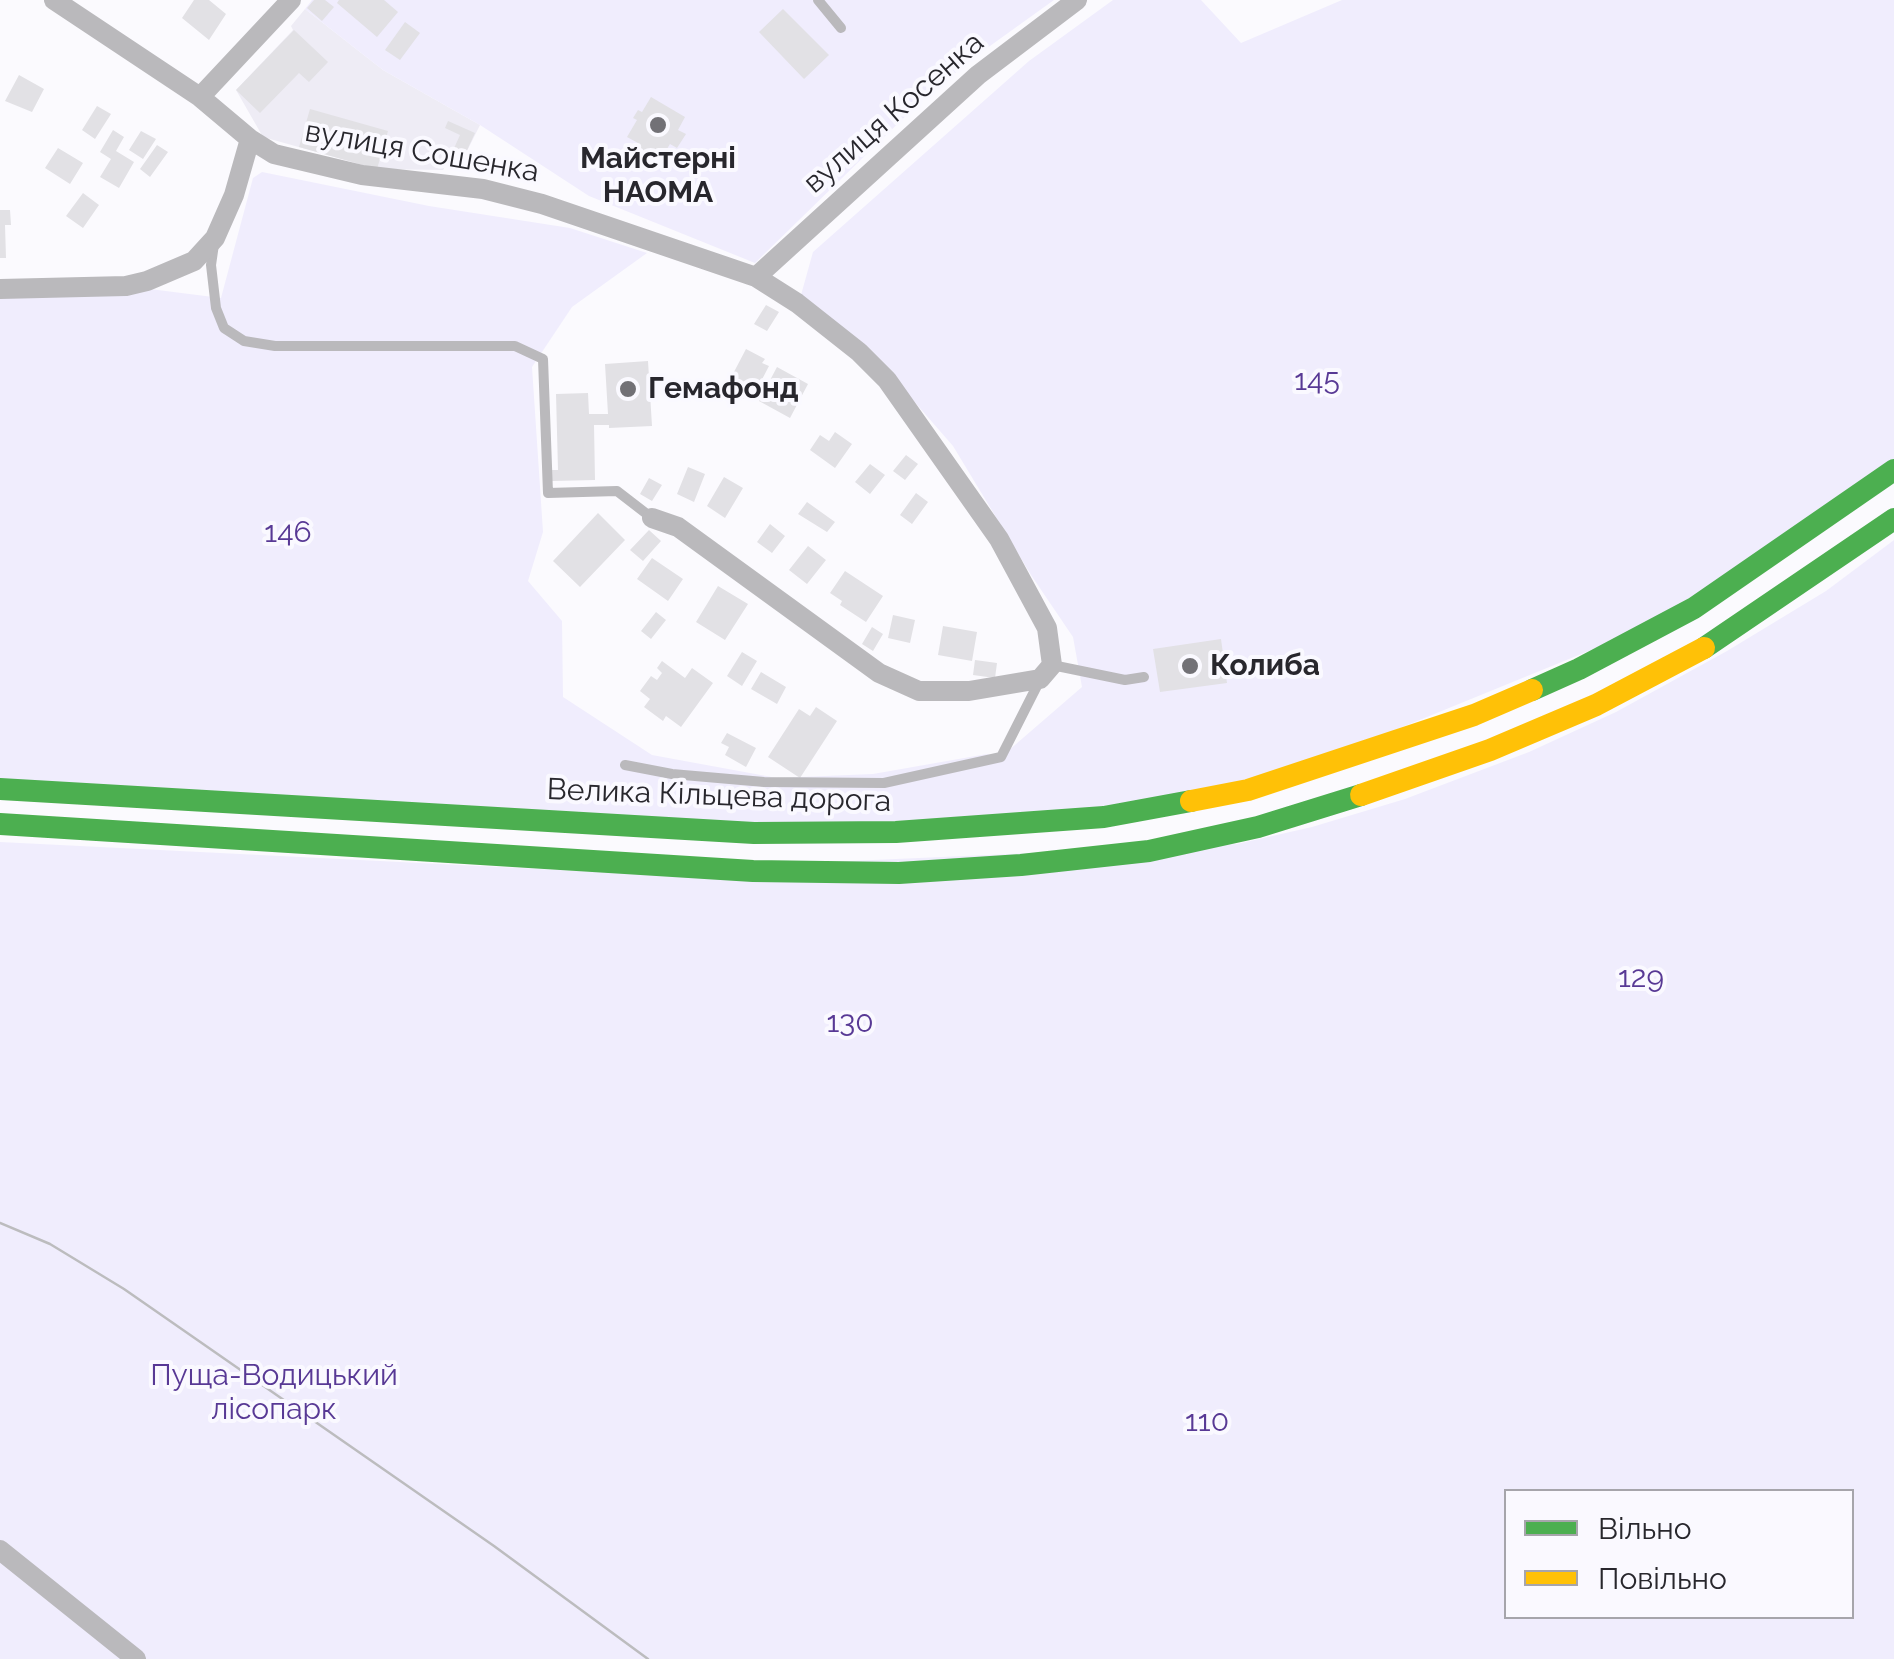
<!DOCTYPE html>
<meta charset="utf-8">
<style>
body{margin:0}
#map{position:relative;width:1894px;height:1659px;overflow:hidden;background:#fbfafe;font-family:Raleway,sans-serif}
canvas{display:block}
.legend{position:absolute;left:1504px;top:1489px;width:350px;height:130px;box-sizing:border-box;background:#faf9ff;border:2px solid #a6a5ab;margin:0;padding:12px 18px;list-style:none;font-size:30px;color:#28272d}
.legend li{display:flex;align-items:center;gap:20px;height:50px}
.legend b{width:50px;border:2px solid #a6a5ab}
</style>
<div id="map">
<canvas width="1894" height="1659"></canvas>
<ul class="legend">
<li><b style="height:12px;background:#4caf50"></b>Вільно</li>
<li><b style="height:12px;background:#ffc107"></b>Повільно</li>
</ul>
</div>
<script>
const ctx = document.querySelector('canvas').getContext('2d');
ctx.lineJoin = 'round';
function fill(path, color) {
  ctx.fillStyle = color;
  ctx.fill(path, 'evenodd');
}
function poly(rows) {
  const path = new Path2D();
  for (const r of rows) {
    path.moveTo(r[0], r[1]);
    for (let i = 2; i < r.length; i += 2) path.lineTo(r[i], r[i + 1]);
  }
  return path;
}
function strokePath(path, color, width, dash) {
  ctx.strokeStyle = color;
  ctx.lineWidth = width;
  ctx.lineCap = dash ? 'butt' : 'round';
  ctx.setLineDash(dash || []);
  ctx.stroke(path);
}
function drawText(font, color, halo, rows, align = 'center') {
  ctx.font = font + ' Raleway,sans-serif';
  ctx.lineWidth = 8;
  ctx.setLineDash([]);
  ctx.textBaseline = 'middle';
  ctx.strokeStyle = halo;
  ctx.fillStyle = color;
  for (const [text, x, y, turn = 0] of rows) {
    ctx.save();
    ctx.translate(x, y);
    ctx.rotate((+turn || 0) * Math.PI / 180);
    ctx.textAlign = isNaN(turn) ? turn : align;
    if (halo) ctx.strokeText(text, 0, 0);
    ctx.fillText(text, 0, 0);
    ctx.restore();
  }
}
fill(poly([
 [305,9,383,70,480,125,462,161,451,156,443,170,377,169,263,137,236,90,293,30,291,26]
]), '#eeecf5');
fill(poly([
 [312,0,1054,0,976,56,921,101,755,263,589,196,480,125,383,70,305,9],
 [1113,0,1201,0,1241,43,1342,0,1894,0,1894,470,1694,608,1248,790,896,832,0,789,0,289,126,286,221,298,253,178,262,172,429,206,570,228,647,253,572,307,532,367,543,532,528,581,562,621,563,697,652,755,777,778,873,774,987,754,1001,757,1082,687,1073,637,1031,575,953,446,864,344,801,295,813,252,1029,61],
 [1894,540,1894,1659,0,1659,0,842,600,872,1237,844,1312,827,1405,799,1529,752,1616,712,1727,651,1826,591],
 [1506,1492,1852,1492,1852,1616,1506,1616]
]), '#f0edfd');
fill(poly([
 [194,0,209,0,226,14,209,40,182,18],
 [314,0,325,0,334,7,322,21,307,8],
 [339,0,384,0,398,12,377,37,337,3],
 [783,9,829,55,804,79,759,32],
 [405,22,420,33,400,60,385,50],
 [294,30,328,62,309,82,299,73,260,113,236,90],
 [19,75,44,89,32,112,5,101],
 [651,97,685,117,678,130,686,134,677,148,670,144,662,157,652,152,649,156,636,148,638,143,627,137,637,120,633,118,638,110,642,112],
 [97,106,111,114,95,139,82,130],
 [310,109,388,131,377,169,299,147],
 [448,121,475,133,462,161,451,155,460,135,445,128],
 [113,130,124,137,116,151,134,162,119,188,100,177,111,159,100,152],
 [141,131,156,139,143,159,129,150],
 [157,145,168,152,150,177,140,169],
 [58,148,83,163,70,184,45,168],
 [83,193,99,205,83,228,66,216],
 [0,210,10,210,11,225,5,225,6,258,0,258],
 [766,305,779,312,767,331,754,324],
 [746,349,765,359,762,363,769,366,756,391,749,388,744,399,725,389],
 [648,361,652,426,609,428,609,425,594,425,595,480,552,481,552,470,558,470,556,394,588,393,589,414,608,414,605,364],
 [777,367,808,384,790,418,759,401],
 [835,432,852,444,835,468,810,450,820,435,829,441],
 [906,455,918,464,905,480,893,471],
 [870,464,885,475,870,494,855,482],
 [688,467,705,474,694,502,677,494],
 [724,477,743,488,725,518,707,506],
 [649,478,662,485,652,501,640,494],
 [916,493,928,502,912,524,900,515],
 [807,502,835,522,827,532,798,514],
 [598,513,625,540,580,587,553,561],
 [770,524,785,536,772,553,757,542],
 [649,530,661,541,643,561,630,550],
 [808,546,826,560,807,584,789,570],
 [652,558,683,579,668,601,637,579],
 [845,571,883,596,866,622,840,605,842,601,830,593],
 [718,586,748,604,725,640,696,622],
 [656,612,666,620,651,639,641,631],
 [893,615,915,620,910,643,888,638],
 [943,626,977,632,972,661,938,655],
 [872,627,883,634,873,651,862,644],
 [1221,639,1227,683,1160,692,1153,649],
 [742,652,757,661,742,686,727,676],
 [975,660,997,663,995,678,973,675],
 [662,661,685,678,692,668,713,683,681,727,666,716,663,721,644,707,650,699,640,691,651,676,657,680,662,673,657,668],
 [761,672,786,687,777,704,751,689],
 [816,707,837,721,800,778,768,757,799,709,810,716],
 [727,733,756,748,746,767,725,755,729,747,721,743]
]), '#e2e1e5');
strokePath(poly([
 [818,0,841,28],
 [214,244,211,265,216,308,224,328,244,341,275,346,515,346,543,359,548,493,617,491,652,518],
 [1052,665,1125,680,1144,677],
 [625,765,672,774,764,782,884,783,1001,757,1040,680]
]), '#bab9bc', 10);
strokePath(poly([
 [54,0,200,97,250,139,274,154,362,175,483,189,542,204,756,277,797,303,859,352,887,380,999,539,1047,628,1052,665,1040,679,969,691,919,691,879,673,678,527,652,518],
 [200,97,291,0],
 [756,277,978,75,1077,0],
 [0,289,126,286,147,281,194,261,215,238,234,195,250,139],
 [0,1550,136,1659]
]), '#bab9bc', 20);
strokePath(poly([
 [1704,648,1894,519],
 [1532,690,1579,669,1694,608,1894,470],
 [0,789,754,833,896,832,1104,817,1191,801],
 [0,824,753,871,899,873,1021,865,1149,851,1258,827,1361,795]
]), '#4caf50', 22);
strokePath(poly([
 [1361,795,1490,750,1596,705,1704,648],
 [1191,801,1248,790,1474,715,1532,690]
]), '#ffc107', 22);
strokePath(poly([
 [0,1223,50,1244,124,1289,494,1546,648,1659]
]), '#bcbcbe', 2.5);
for (const [x, y, r, color] of [
 [658,125,10,"#727176"],
 [628,389,10,"#727176"],
 [1190,666,10,"#727176"]
]) {
  const dot = new Path2D();
  dot.arc(x, y, r, 0, 2 * Math.PI);
  ctx.fillStyle = color;
  ctx.fill(dot);
  strokePath(dot, '#faf9ff', 4);
}
drawText('30px', '#28272d', '#faf9ff', [
 ["вулиця Косенка",894,113,-41],
 ["вулиця Сошенка",422,152,10],
 ["Велика Кільцева дорога",719,796,2]
]);
drawText('bold 30px', '#28272d', '#faf9ff', [
 ["Майстерні",658,159,"center"],
 ["НАОМА",658,193,"center"],
 ["Гемафонд",648,389],
 ["Колиба",1210,666]
], 'left');
drawText('30px', '#583995', '#faf9ff', [
 ["145",1317,381],
 ["146",288,533],
 ["129",1641,978],
 ["130",850,1023],
 ["Пуща-Водицький",274,1376],
 ["лісопарк",274,1410],
 ["110",1207,1422]
]);
</script>
